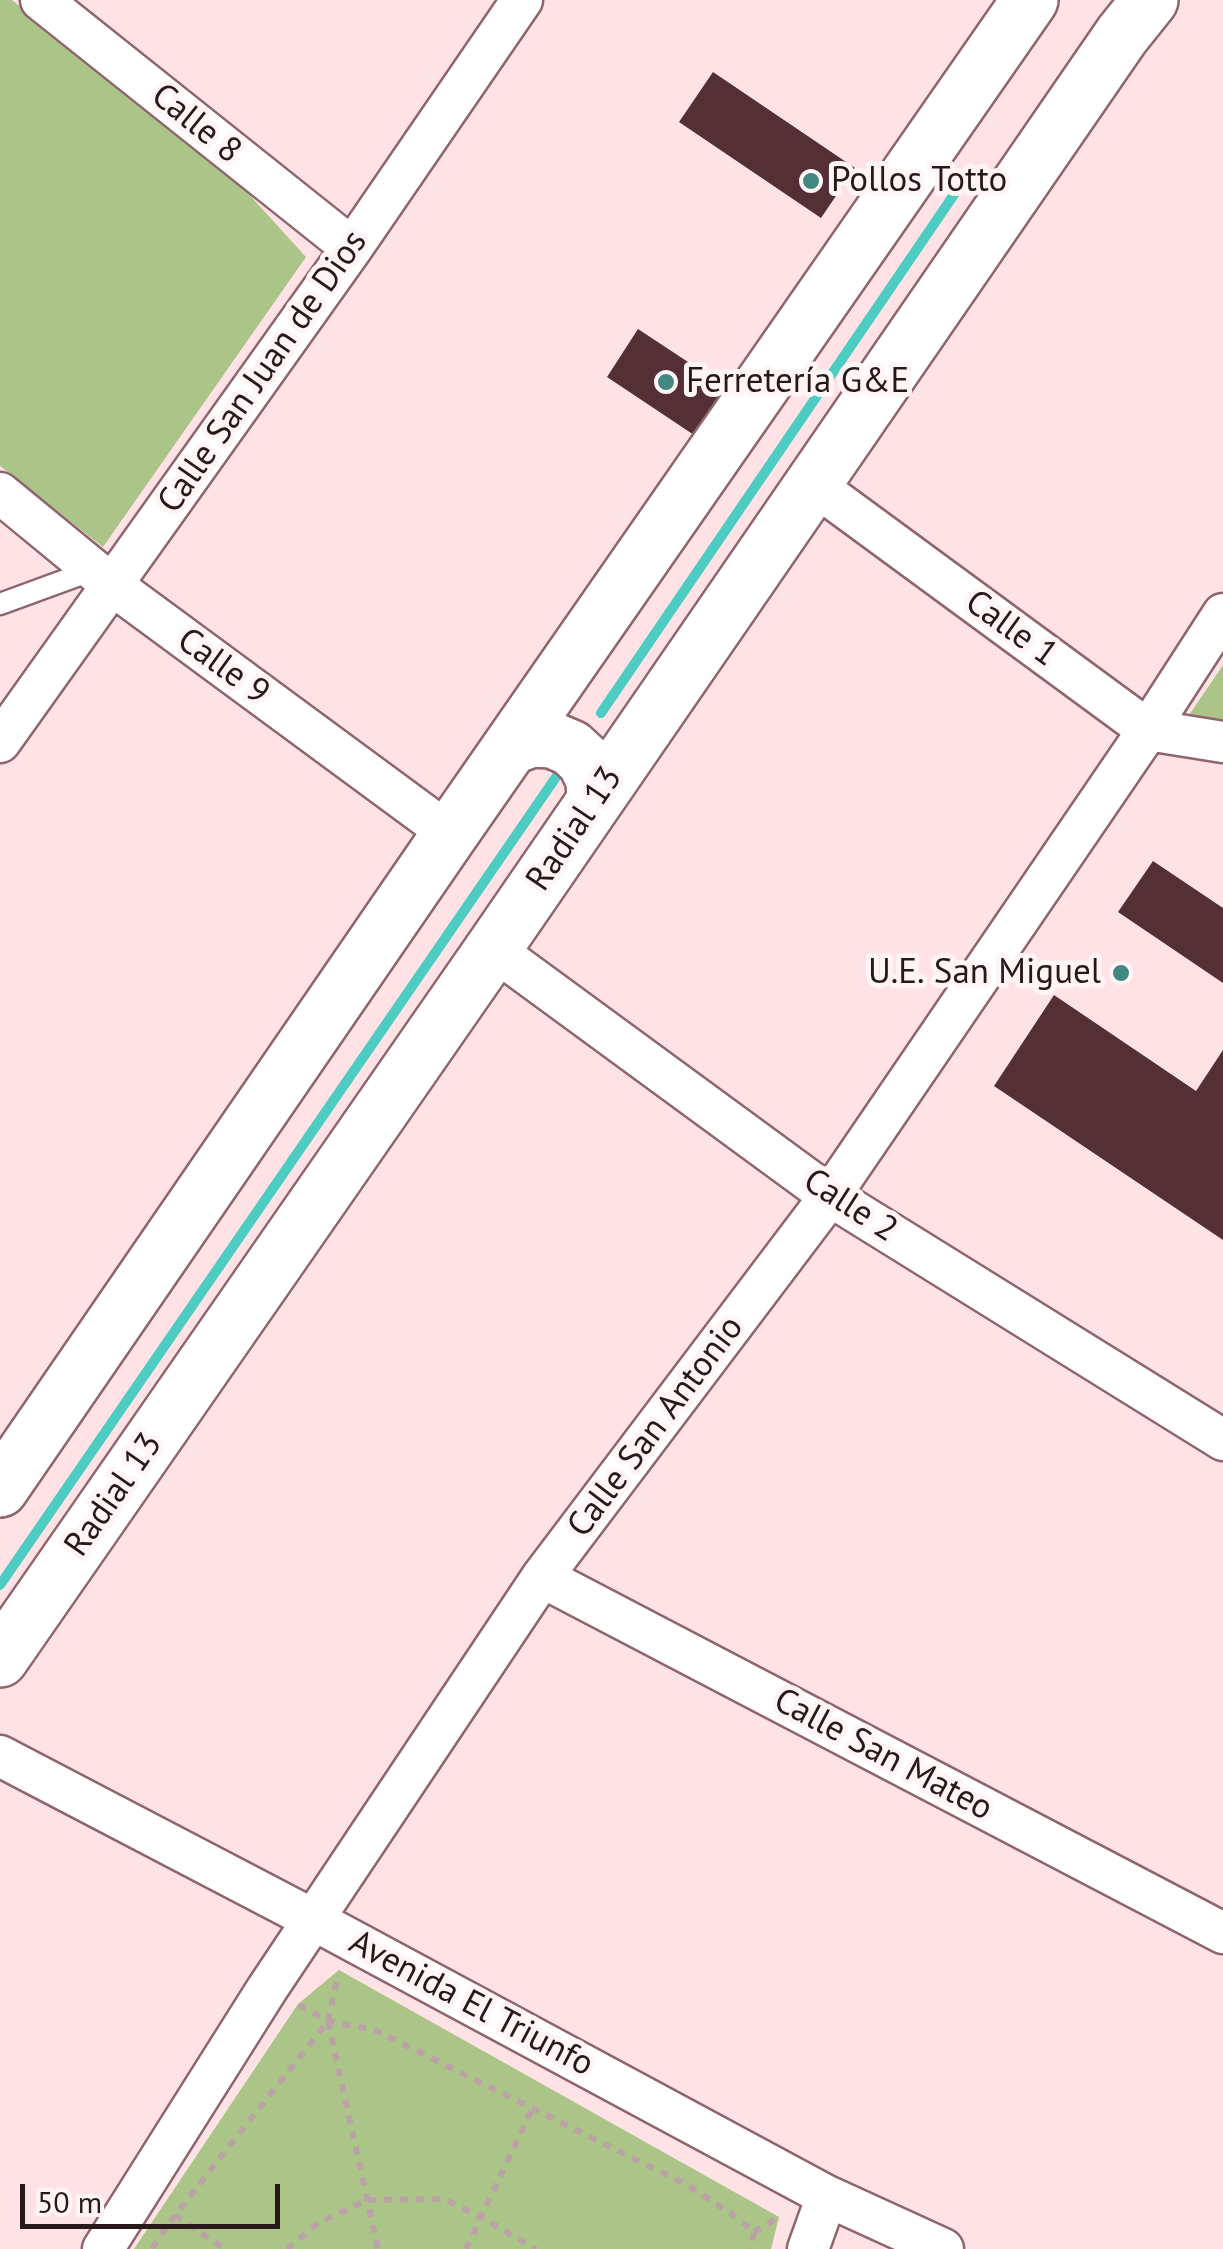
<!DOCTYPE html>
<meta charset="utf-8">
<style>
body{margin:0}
#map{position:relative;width:1223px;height:2249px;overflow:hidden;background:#ffe2e6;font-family:"PT Sans",sans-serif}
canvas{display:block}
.scale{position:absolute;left:20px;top:2184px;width:260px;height:45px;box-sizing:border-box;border:5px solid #28181b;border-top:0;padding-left:12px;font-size:30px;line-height:35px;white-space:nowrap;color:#28181b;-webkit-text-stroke:8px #fff5f6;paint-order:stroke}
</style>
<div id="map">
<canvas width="1223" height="2249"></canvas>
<div class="scale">50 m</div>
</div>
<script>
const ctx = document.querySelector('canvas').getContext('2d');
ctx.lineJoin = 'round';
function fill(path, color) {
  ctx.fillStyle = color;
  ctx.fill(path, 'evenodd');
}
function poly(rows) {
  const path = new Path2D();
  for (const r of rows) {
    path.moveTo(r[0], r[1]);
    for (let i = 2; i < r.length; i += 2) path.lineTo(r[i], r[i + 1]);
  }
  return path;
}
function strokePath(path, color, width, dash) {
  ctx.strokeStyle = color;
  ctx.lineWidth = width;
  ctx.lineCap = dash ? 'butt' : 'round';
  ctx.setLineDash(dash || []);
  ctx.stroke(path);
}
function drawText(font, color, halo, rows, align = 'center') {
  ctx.font = font + ' "PT Sans",sans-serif';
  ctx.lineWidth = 10;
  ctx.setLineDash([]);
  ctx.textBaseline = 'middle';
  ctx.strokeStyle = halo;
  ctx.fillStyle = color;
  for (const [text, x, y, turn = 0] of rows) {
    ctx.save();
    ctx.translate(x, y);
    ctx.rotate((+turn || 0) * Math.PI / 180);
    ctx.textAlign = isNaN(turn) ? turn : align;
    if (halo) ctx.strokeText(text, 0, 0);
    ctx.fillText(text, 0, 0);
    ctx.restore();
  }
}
fill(poly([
 [0,0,12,0,246,191,306,257,103,547,0,466],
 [1223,665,1223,725,1187,718],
 [339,1970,779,2217,771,2249,134,2249,298,2004]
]), '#abc588');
strokePath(poly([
 [601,713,968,174],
 [0,1585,563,767]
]), '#4dccc1', 10);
fill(poly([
 [713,72,855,168,821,218,679,122],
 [638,329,726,387,694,435,607,377],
 [1153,861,1223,908,1223,983,1118,912],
 [1054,995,1196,1091,1223,1050,1223,1240,994,1086]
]), '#542f36');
const lane = poly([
 [0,604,93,570]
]);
const street = poly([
 [41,0,352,248],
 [813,484,1148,730,1223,742],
 [0,493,112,585,450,834],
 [0,742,352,248,522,0],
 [493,949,830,1196,1223,1440],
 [542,1577,1223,1933],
 [0,1756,314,1920,827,2196,943,2249],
 [103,2249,267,1989,542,1577,830,1196,1148,730,1223,614],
 [808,2249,827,2196]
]);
const secondary = poly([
 [513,746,532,739,552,740,571,748,585,761,594,780,595,800],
 [0,1489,450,834,1030,0],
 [0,1659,493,949,1122,35,1150,0]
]);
strokePath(lane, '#8f656d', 25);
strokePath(street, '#8f656d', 45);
strokePath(secondary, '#8f656d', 60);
strokePath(poly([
 [299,2005,328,2021,375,2030,685,2184,729,2212,754,2232,751,2249],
 [328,2021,338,1974],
 [175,2215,225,2249],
 [754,2232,779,2217],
 [152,2248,175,2215,328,2021,378,2249],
 [287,2249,318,2223,367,2200,444,2199,481,2217,536,2249],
 [466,2249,533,2107]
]), '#baa2a5', 6, [8, 8]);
strokePath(lane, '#fff', 20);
strokePath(street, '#fff', 40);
strokePath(secondary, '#fff', 55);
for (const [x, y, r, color] of [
 [811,181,10,"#428882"],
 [666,382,10,"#428882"],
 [1121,973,10,"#428882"]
]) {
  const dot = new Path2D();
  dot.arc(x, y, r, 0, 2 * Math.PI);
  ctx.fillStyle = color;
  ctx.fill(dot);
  strokePath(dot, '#fff5f6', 4);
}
drawText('35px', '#28181b', '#fff5f6', [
 ["Calle 8",196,124,39],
 ["Calle San Juan de Dios",263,372,-55],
 ["Calle 1",1011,629,36],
 ["Calle 9",223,667,36],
 ["Radial 13",575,829,-56],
 ["Calle 2",850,1206,33],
 ["Calle San Antonio",656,1427,-53],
 ["Radial 13",114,1495,-55],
 ["Calle San Mateo",883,1755,28],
 ["Avenida El Triunfo",471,2004,28]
]);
drawText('35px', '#28181b', '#fff5f6', [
 ["Pollos Totto",831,181],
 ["Ferretería G&E",686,382],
 ["U.E. San Miguel",1101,973,"right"]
], 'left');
</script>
